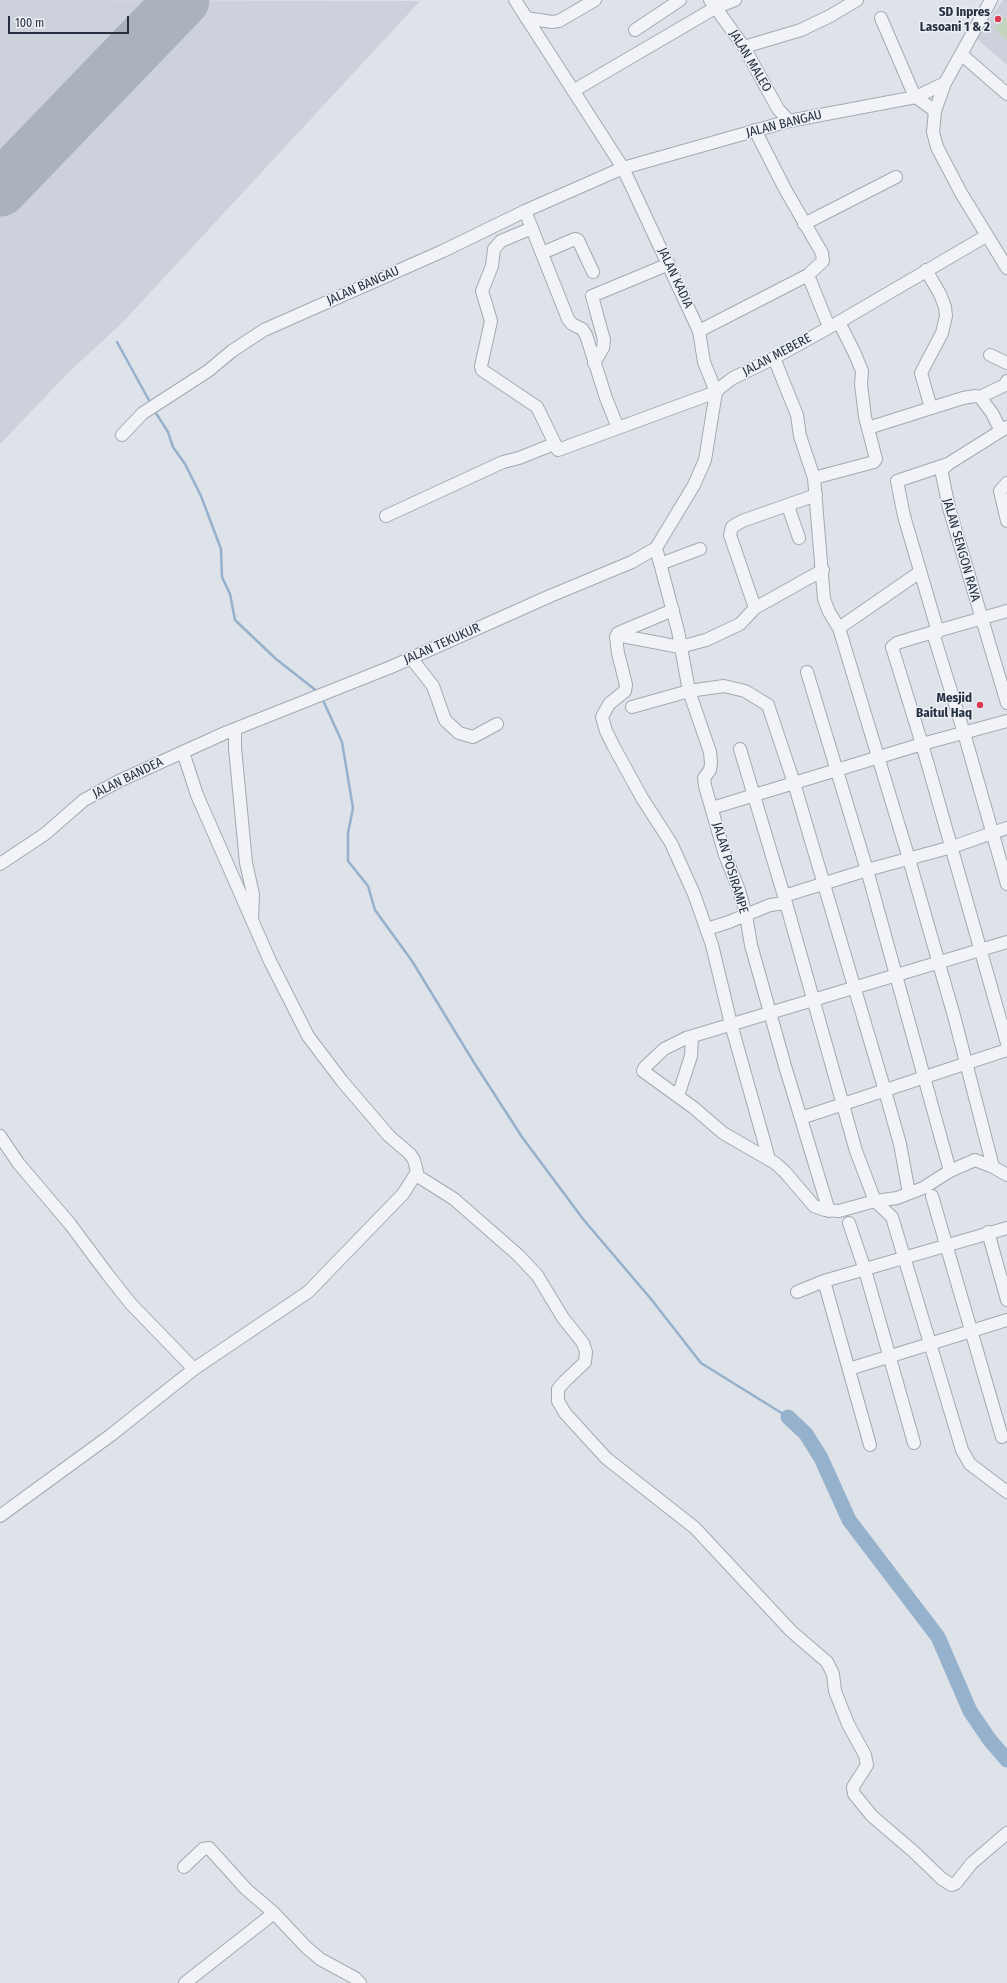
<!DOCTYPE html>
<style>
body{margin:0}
#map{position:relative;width:1007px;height:1983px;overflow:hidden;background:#dee2e9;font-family:"Fira Sans Condensed",sans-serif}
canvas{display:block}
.scale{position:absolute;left:8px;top:16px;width:121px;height:18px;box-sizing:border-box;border:2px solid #263041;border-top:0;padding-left:5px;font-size:12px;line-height:14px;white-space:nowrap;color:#263041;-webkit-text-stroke:3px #edf1f6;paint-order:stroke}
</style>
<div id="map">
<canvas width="1007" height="1983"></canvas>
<div class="scale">100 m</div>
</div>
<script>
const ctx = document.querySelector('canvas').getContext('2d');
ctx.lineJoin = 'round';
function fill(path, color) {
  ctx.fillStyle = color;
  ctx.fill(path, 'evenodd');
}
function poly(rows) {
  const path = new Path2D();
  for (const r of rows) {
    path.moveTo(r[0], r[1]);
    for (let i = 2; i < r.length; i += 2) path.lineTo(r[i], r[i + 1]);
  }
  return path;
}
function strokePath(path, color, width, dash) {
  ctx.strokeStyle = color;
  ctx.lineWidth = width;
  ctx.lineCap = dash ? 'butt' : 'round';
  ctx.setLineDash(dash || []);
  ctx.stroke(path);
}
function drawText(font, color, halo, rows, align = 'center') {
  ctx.font = font + ' "Fira Sans Condensed",sans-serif';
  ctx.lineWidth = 3;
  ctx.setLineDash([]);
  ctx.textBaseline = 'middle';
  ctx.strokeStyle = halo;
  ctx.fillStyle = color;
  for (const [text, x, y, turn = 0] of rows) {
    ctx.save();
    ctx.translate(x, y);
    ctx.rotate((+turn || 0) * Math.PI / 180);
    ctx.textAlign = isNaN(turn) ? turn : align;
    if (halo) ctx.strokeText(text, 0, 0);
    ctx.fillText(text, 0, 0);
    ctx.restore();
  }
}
fill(poly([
 [0,0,420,1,123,322,68,373,0,444],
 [1003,0,1007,0,1007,65,976,38]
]), '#ccd1db');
fill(poly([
 [1004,17,1007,19,1007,40,994,29]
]), '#c4d3be');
strokePath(poly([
 [117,342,151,404],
 [154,410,168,432,173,447,185,464,201,496,221,549,222,577,230,594,235,620,276,659,318,692],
 [322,698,342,742,353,808,348,833,348,861,368,886,375,910,412,961,473,1061,522,1137,583,1219,651,1299,701,1363,788,1417]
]), '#96b1cc', 2.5);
strokePath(poly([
 [788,1417,806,1434,821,1458,849,1520,938,1637,970,1711,989,1739,1007,1760]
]), '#96b1cc', 15);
strokePath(poly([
 [0,189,182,0]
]), '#aab2be', 55);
const minor = poly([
 [515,0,623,168,699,331,704,362,716,392,618,428,606,398,586,335,582,329,572,324,568,319,525,211],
 [710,0,744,47,778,109,789,121],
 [991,0,945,83,935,111,933,132,937,147,961,193,1007,268],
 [526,18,552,22,559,21,595,0],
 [881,18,915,97],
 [635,30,680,0],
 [744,47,801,30,830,16,857,0],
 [961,54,1007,94],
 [573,91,715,8,735,0],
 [916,97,935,111],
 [804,224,896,177],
 [532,228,501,241,494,249,492,266,482,291,491,321,481,366,482,370,537,407,558,450,618,428],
 [542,253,575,239,578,240,593,272],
 [926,270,940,294,945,307,946,316,942,333,921,373,931,408],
 [808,275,829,327],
 [699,331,808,275,823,261,822,253,785,189,755,130],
 [990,355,1007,363],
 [774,358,797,415,800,436,814,478,824,599,829,612,839,628,909,859,954,1016,993,1167],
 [594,363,603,348,604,340,592,296,669,264],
 [980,397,992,413,1001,431],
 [1007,427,948,464,942,470,942,474,949,508,1007,703],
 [868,428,963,398,975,396,980,397,1005,385,1007,381],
 [122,435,143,413,208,371,232,351,264,330,443,251,525,211,623,168,789,121,916,97,945,83],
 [814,478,874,462,876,459,865,417,861,384,862,371,855,354,839,322],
 [1007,483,1000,491,1007,521],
 [788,506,799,538],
 [386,516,503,462,519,458,554,444],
 [656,548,678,631,689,691,710,752,711,763,710,770,704,778,705,786,725,855,739,890,746,915,751,945,785,1066,829,1211],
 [656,548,694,485,705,460,716,392,721,387,733,378,774,358,839,322,986,236],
 [660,564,700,549],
 [755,608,730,535,732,527,742,521,816,495],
 [673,610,618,633,616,637,618,653,626,685,625,691,609,704,602,717,606,731,614,747,642,798,671,843,694,894,712,945,731,1024,769,1159],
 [1007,611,913,638,897,643,892,647,922,744,1007,1043],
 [839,628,920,572],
 [938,632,904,516,897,481,948,464],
 [933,633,964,733,1007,884],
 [617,635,680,647,706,640,740,624,755,608,823,570],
 [411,658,433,686,445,720,459,733,473,737,497,724],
 [807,672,867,870,950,1171],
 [632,707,689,691,724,686,745,691,768,705,794,783,885,1091,900,1144,909,1193],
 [235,729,235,748,246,863,253,894,252,919],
 [740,749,784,896,856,1151,875,1201,892,1217,962,1450,970,1464,1007,1492],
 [712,808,922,744,1007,721],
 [0,864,45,834,84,800,119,781,225,733,391,667,550,596,632,562,656,548],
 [784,896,867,870,952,847,1007,828],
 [707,929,729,922,770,905,786,903],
 [1007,942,686,1038,664,1049,645,1067,643,1071,694,1108,723,1133,775,1163,785,1172,814,1206,825,1210,839,1211,875,1201,897,1198,923,1188,950,1171,975,1160,993,1167,1007,1175],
 [678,1096,691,1056,692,1036],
 [801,1118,1007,1050],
 [0,1136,19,1164,70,1224,108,1275,131,1304,194,1369],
 [416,1175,454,1199,518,1255,537,1275,563,1318,583,1343,586,1352,585,1362,565,1381,558,1389,558,1401,565,1413,606,1458,695,1528,791,1631,827,1662,833,1674,835,1691,848,1724,865,1755,867,1765,853,1787,854,1794,872,1816,914,1852,942,1879,952,1885,956,1883,972,1863,1007,1833],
 [932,1196,1002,1437],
 [849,1223,865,1270,914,1443],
 [988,1232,1007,1300],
 [824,1281,870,1445],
 [797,1292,824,1281,1007,1228],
 [849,1369,1007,1320],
 [0,1516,111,1435,194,1369,308,1292,403,1194,417,1172,414,1160,410,1154,389,1136,342,1081,308,1036,270,961,230,870,197,795,183,752],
 [184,1867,203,1849,209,1848,246,1889,274,1913,306,1947,320,1959,355,1978,360,1983],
 [185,1983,274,1913]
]);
strokePath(minor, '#a3a9b3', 14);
strokePath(minor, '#f1f3f7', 12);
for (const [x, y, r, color] of [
 [998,19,4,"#d83954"],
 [980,705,4,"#d83954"]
]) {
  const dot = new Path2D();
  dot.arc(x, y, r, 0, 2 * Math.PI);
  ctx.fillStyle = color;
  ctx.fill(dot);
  strokePath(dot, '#edf1f6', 1.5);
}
drawText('bold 13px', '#263041', '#edf1f6', [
 ["SD Inpres",990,12],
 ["Lasoani 1 & 2",990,27],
 ["Mesjid",972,698],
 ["Baitul Haq",972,713]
], 'right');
drawText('13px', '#263041', '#edf1f6', [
 ["JALAN MALEO",750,61,59],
 ["JALAN BANGAU",784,124,-14],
 ["JALAN KADIA",675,278,65],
 ["JALAN BANGAU",363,286,-24],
 ["JALAN MEBERE",777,355,-28],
 ["JALAN SENGON RAYA",961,550,74],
 ["JALAN TEKUKUR",442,644,-24],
 ["JALAN BANDEA",128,778,-26],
 ["JALAN POSIRAMPE",730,868,73]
]);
</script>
